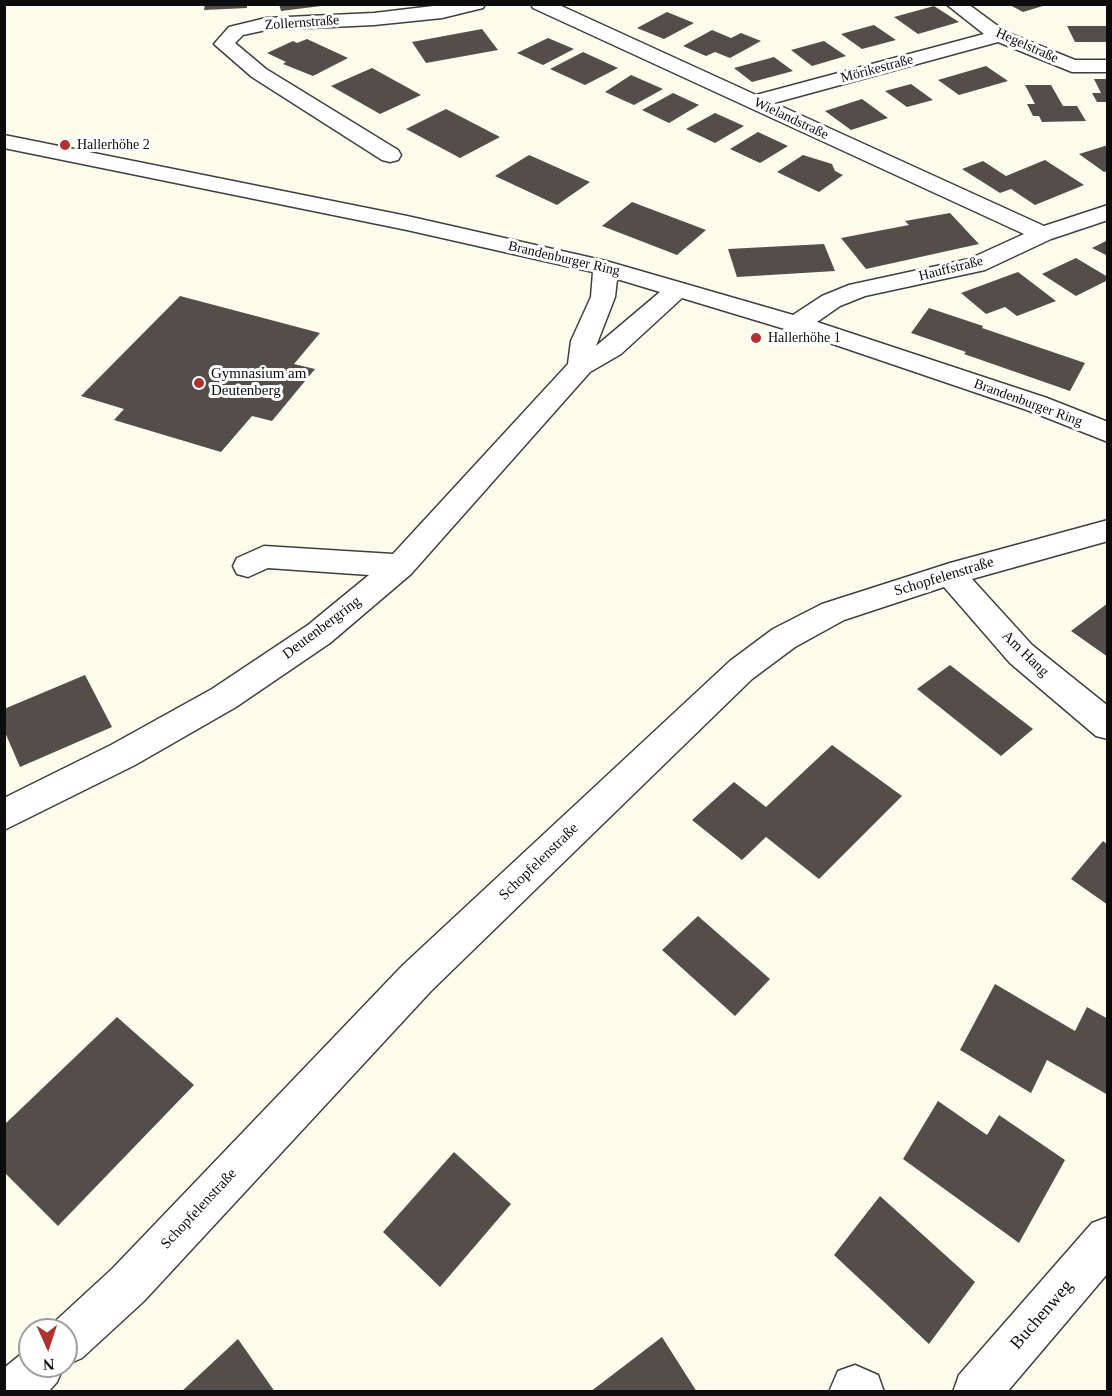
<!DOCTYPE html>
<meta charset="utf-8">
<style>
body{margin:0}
#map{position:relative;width:1112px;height:1396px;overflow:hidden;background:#fdfbec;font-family:Georgia,serif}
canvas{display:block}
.frame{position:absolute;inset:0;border:6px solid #0c0c0c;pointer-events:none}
.north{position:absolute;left:18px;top:1318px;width:60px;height:60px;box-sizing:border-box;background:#fff;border:2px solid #9e9e9e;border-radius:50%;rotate:177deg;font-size:16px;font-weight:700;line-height:24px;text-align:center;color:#0c0c0c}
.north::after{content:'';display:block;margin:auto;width:21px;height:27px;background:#af3230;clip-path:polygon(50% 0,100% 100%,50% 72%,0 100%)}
</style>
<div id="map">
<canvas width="1112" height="1396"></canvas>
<div class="frame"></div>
<div class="north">N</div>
</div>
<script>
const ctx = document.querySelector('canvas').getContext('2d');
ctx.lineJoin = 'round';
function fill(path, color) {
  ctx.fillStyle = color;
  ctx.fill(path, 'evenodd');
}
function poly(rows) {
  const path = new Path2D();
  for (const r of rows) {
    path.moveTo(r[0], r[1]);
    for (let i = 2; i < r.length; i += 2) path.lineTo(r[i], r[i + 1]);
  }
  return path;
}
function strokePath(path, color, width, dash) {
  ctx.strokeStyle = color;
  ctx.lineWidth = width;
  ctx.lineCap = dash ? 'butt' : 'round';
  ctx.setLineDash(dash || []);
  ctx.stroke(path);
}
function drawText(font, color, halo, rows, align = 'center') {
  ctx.font = font + ' Georgia,serif';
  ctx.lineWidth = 6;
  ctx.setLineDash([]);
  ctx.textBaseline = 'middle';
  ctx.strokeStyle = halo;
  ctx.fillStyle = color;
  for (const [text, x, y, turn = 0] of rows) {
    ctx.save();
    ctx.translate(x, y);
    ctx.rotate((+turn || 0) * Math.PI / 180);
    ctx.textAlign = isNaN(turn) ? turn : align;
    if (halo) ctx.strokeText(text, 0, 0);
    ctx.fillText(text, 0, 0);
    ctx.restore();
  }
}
fill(poly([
 [205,4,247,4,247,8,204,10],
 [279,4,321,4,321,6,281,11],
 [1008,4,1046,4,1046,5,1023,12],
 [934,6,959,22,918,34,894,17],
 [667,12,694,23,664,39,637,28],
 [874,25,896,40,862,49,841,34],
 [1067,26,1108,26,1108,42,1075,42],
 [482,29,498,50,426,63,412,42],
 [712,30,731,38,741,33,761,41,730,58,715,52,706,56,683,46],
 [548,38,574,49,543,65,517,53],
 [307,39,348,58,313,76,283,64,286,62,267,53,293,41,297,43],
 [824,41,846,56,812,66,791,50],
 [583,52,618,68,585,85,550,69],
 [774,57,793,71,752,82,734,68],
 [986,66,1008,81,959,95,938,80],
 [372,68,421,95,380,114,331,86],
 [631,75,663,89,634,105,605,92],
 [1094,79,1108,79,1108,102,1097,102,1092,93,1101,93],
 [911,84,933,100,907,107,885,91],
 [1025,85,1051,85,1063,106,1077,106,1086,121,1042,122,1039,116,1033,116,1027,104,1035,104],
 [673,93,699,105,669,123,642,110],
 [862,99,888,118,851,130,825,111],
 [446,109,500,137,460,158,406,129],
 [715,113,744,126,715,143,686,129],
 [758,132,788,146,760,163,730,149],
 [1108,145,1108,171,1104,172,1079,154],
 [529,155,590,182,557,205,495,176],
 [803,155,832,164,835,171,843,175,819,192,777,172],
 [1045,160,1084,185,1035,205,1011,189,1000,193,962,169,983,161,1006,176],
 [632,202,706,230,677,255,602,226],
 [950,213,979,244,866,269,841,238,909,225,905,221],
 [1108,240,1108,256,1092,248],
 [824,244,835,271,737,277,728,249],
 [1076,258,1108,277,1108,280,1076,296,1042,274],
 [1018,272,1056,301,1017,316,1005,307,986,314,961,293],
 [180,296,320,333,294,364,315,369,272,421,252,416,221,452,114,420,124,409,81,396],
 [929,308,983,326,982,328,1085,363,1070,391,964,354,966,352,911,333],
 [1108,603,1108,657,1071,631],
 [950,665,1033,729,1001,756,917,689],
 [85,675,112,727,20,767,4,730,4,709],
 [832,745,902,796,819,879,766,837,742,860,692,820,734,782,766,807],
 [1103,841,1108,845,1108,905,1071,879],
 [698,916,770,979,735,1016,662,950],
 [995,984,1075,1031,1087,1007,1108,1019,1108,1095,1047,1060,1031,1093,960,1050],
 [117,1017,194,1085,58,1226,4,1172,4,1125],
 [938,1101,987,1135,999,1115,1065,1160,1019,1243,903,1159],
 [454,1152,511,1204,440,1287,383,1232],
 [880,1196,975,1282,929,1344,834,1255],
 [662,1337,697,1392,590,1392],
 [238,1339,275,1392,181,1392]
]), '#534e49');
const minor = poly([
 [450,4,485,4,483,8,442,18,374,25,266,30,243,35,235,43,266,69,398,150,401,155,398,160,390,162,382,160,252,77,214,44,229,27,266,18,374,13,450,4],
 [531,4,557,4,756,95,984,34,946,4,968,4,1006,32,1075,60,1108,60,1108,72,1072,72,998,42,774,103,1044,226,1108,205,1108,220,1051,239,985,270,865,296,840,306,817,322,1047,398,1108,422,1108,442,1027,410,821,340,682,298,621,354,590,372,411,574,330,643,236,707,135,765,4,830,4,798,111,745,212,689,308,625,369,575,268,568,248,577,237,574,233,566,237,558,264,546,393,554,568,364,571,341,591,297,593,272,407,230,4,148,4,135,407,216,606,261,793,315,822,296,849,285,969,259,1024,234,533,8,531,4],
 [617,279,660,292,596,346,615,297,617,279],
 [1108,520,1108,541,972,579,1032,645,1108,706,1108,739,1096,736,1010,663,944,587,844,620,795,647,752,679,431,991,144,1301,82,1358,66,1365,66,1330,48,1330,50,1326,112,1269,403,965,730,661,773,629,822,604,950,563,1108,520],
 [1108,1217,1108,1273,1007,1392,953,1392,959,1375,1092,1223,1108,1217],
 [30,1347,30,1366,64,1366,57,1382,48,1392,4,1392,4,1368,30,1347],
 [855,1365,878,1375,884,1392,829,1392,838,1371,855,1365]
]);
strokePath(minor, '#3f3f3f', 3);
fill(minor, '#fff');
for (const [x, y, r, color] of [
 [65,145,6,"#af3230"],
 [756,338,6,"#af3230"],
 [199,383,6,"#af3230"]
]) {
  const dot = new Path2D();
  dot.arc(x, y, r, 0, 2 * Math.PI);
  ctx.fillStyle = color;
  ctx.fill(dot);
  strokePath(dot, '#fff', 2);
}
drawText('14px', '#0c0c0c', '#fff', [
 ["Zollernstraße",302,23,-4],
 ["Hegelstraße",1027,46,24],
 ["Mörikestraße",877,69,-15],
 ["Wielandstraße",791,119,25],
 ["Brandenburger Ring",564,259,13],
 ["Hauffstraße",951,269,-14],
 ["Brandenburger Ring",1028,403,20]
]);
drawText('14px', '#0c0c0c', '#fff', [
 ["Hallerhöhe 2",77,145],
 ["Hallerhöhe 1",768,338]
], 'left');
drawText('15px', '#0c0c0c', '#fff', [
 ["Gymnasium am",211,374],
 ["Deutenberg",211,391]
], 'left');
drawText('15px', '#0c0c0c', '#fff', [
 ["Schopfelenstraße",944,577,-17],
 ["Deutenbergring",322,628,-37],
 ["Am Hang",1025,654,44],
 ["Schopfelenstraße",539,862,-44],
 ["Schopfelenstraße",199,1209,-47]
]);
drawText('18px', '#0c0c0c', '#fff', [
 ["Buchenweg",1042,1315,-49]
]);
</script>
